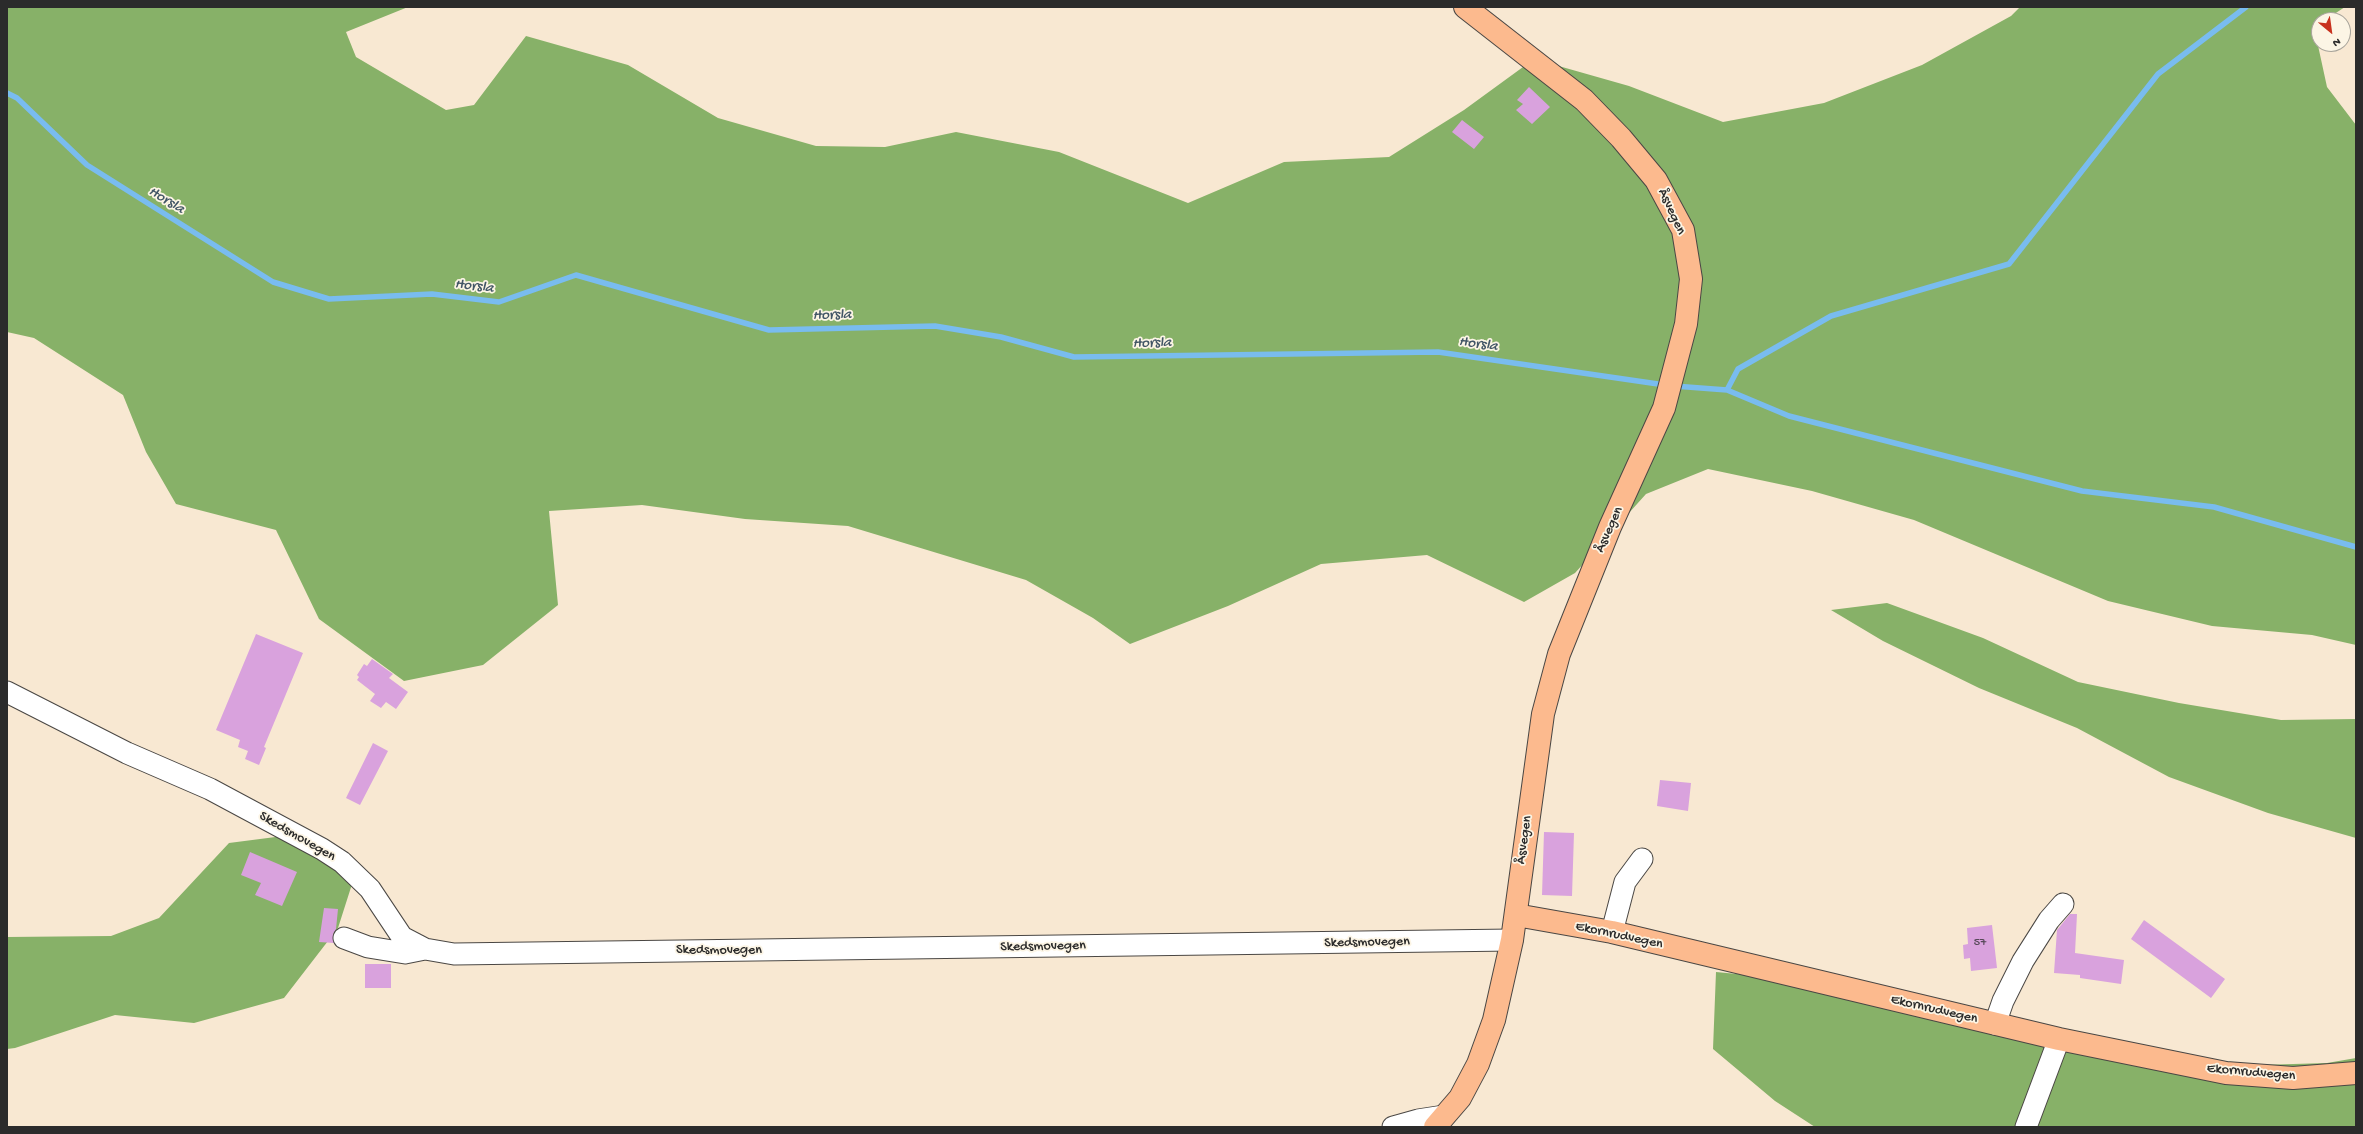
<!DOCTYPE html>
<meta charset="utf-8">
<style>
body{margin:0}
#map{position:relative;width:2363px;height:1134px;overflow:hidden;background:#f8e8d2;font-family:"Gochi Hand",sans-serif}
canvas{display:block}
.frame{position:absolute;inset:0;border:8px solid #2b2b2b;pointer-events:none}
.north{position:absolute;left:2311px;top:12px;width:40px;height:40px;box-sizing:border-box;background:#fcf5e5;border:1px solid #a8a49b;border-radius:50%;rotate:151deg;font-size:11px;font-weight:700;line-height:16px;text-align:center;color:#2b2b2b}
.north::after{content:'';display:block;margin:auto;width:14px;height:18px;background:#c8321e;clip-path:polygon(50% 0,100% 100%,50% 72%,0 100%)}
</style>
<div id="map">
<canvas width="2363" height="1134"></canvas>
<div class="frame"></div>
<div class="north">N</div>
</div>
<script>
const ctx = document.querySelector('canvas').getContext('2d');
ctx.lineJoin = 'round';
function fill(path, color) {
  ctx.fillStyle = color;
  ctx.fill(path, 'evenodd');
}
function poly(rows) {
  const path = new Path2D();
  for (const r of rows) {
    path.moveTo(r[0], r[1]);
    for (let i = 2; i < r.length; i += 2) path.lineTo(r[i], r[i + 1]);
  }
  return path;
}
function strokePath(path, color, width, dash) {
  ctx.strokeStyle = color;
  ctx.lineWidth = width;
  ctx.lineCap = dash ? 'butt' : 'round';
  ctx.setLineDash(dash || []);
  ctx.stroke(path);
}
function drawText(font, color, halo, rows, align = 'center') {
  ctx.font = font + ' "Gochi Hand",sans-serif';
  ctx.lineWidth = 3.5;
  ctx.setLineDash([]);
  ctx.textBaseline = 'middle';
  ctx.strokeStyle = halo;
  ctx.fillStyle = color;
  for (const [text, x, y, turn = 0] of rows) {
    ctx.save();
    ctx.translate(x, y);
    ctx.rotate((+turn || 0) * Math.PI / 180);
    ctx.textAlign = isNaN(turn) ? turn : align;
    if (halo) ctx.strokeText(text, 0, 0);
    ctx.fillText(text, 0, 0);
    ctx.restore();
  }
}
fill(poly([
 [7,7,408,7,346,32,356,57,446,110,474,105,526,36,628,65,718,118,816,146,885,147,956,132,1059,152,1188,203,1284,162,1389,157,1464,110,1534,59,1629,86,1723,122,1824,103,1922,65,2011,16,2020,7,2345,7,2325,20,2319,20,2319,24,2314,27,2327,87,2356,125,2356,645,2312,635,2212,626,2108,601,1914,520,1812,491,1708,469,1646,494,1575,573,1524,602,1427,555,1321,564,1228,606,1130,644,1093,618,1026,580,848,526,745,519,642,505,549,511,558,605,483,665,404,681,319,619,276,530,176,504,146,452,123,395,34,338,7,332],
 [1887,603,1983,638,2078,682,2179,703,2281,720,2356,719,2356,838,2268,813,2169,777,2077,728,1979,688,1883,641,1831,610],
 [291,835,353,881,338,928,284,998,194,1023,115,1015,15,1048,7,1049,7,937,111,936,159,918,229,843],
 [1716,972,1820,982,2226,1066,2327,1063,2356,1058,2356,1127,1815,1127,1775,1101,1713,1049]
]), '#87b168');
strokePath(poly([
 [7,93,17,98,87,165,273,282,329,299,432,294,499,302,576,275,769,330,935,326,1001,337,1074,357,1438,352,1665,385],
 [1674,386,1727,390,1789,416,2082,491,2214,507,2356,547],
 [1727,390,1738,369,1831,316,2009,264,2158,74,2246,7]
]), '#79bcef', 5.5);
fill(poly([
 [1529,87,1550,107,1532,124,1516,110,1523,104,1517,100],
 [1462,120,1484,137,1474,149,1452,132],
 [256,634,303,653,264,747,266,748,259,765,245,759,248,751,238,747,240,740,216,730],
 [372,659,393,674,389,678,408,692,396,709,386,702,381,708,370,701,375,694,357,680,359,677,357,675,364,664,367,666],
 [373,743,388,751,360,805,346,798],
 [1660,780,1691,783,1688,811,1657,806],
 [1544,832,1574,833,1572,896,1542,895],
 [250,852,297,872,282,906,255,895,261,883,241,875],
 [324,908,338,909,336,929,333,934,334,943,319,942],
 [2070,914,2077,914,2075,953,2124,960,2121,984,2080,978,2080,975,2054,973,2057,930],
 [2144,920,2225,979,2211,998,2131,939],
 [1992,925,1997,968,1971,971,1970,958,1964,959,1963,945,1968,944,1967,928],
 [365,964,391,964,391,988,365,988]
]), '#d9a2dd');
const minor = poly([
 [7,692,127,753,210,789,322,849,342,862,370,889,402,937,425,949,454,954,1512,940],
 [1612,932,1625,882,1642,859],
 [344,938,368,947,405,953,425,949],
 [1995,1024,2003,1001,2023,961,2049,920,2063,904],
 [1393,1127,1418,1120,1444,1116],
 [2026,1127,2059,1039]
]);
const major = poly([
 [1516,915,1612,932,2059,1039,2226,1073,2293,1078,2356,1073],
 [1435,1127,1460,1098,1478,1064,1494,1020,1512,940,1543,714,1559,654,1610,527,1664,408,1686,324,1691,279,1683,230,1656,180,1621,138,1584,100,1465,7]
]);
strokePath(minor, '#4a4744', 23);
strokePath(major, '#4a4744', 24);
strokePath(minor, '#fff', 21);
strokePath(major, '#fcba8e', 22);
drawText('12px', '#564958', null, [
 ["57",1980,943]
]);
drawText('14px', '#2b2b2b', '#fcf5e5', [
 ["Åsvegen",1671,212,65],
 ["Åsvegen",1610,530,-66],
 ["Skedsmovegen",297,837,30],
 ["Åsvegen",1525,840,-82],
 ["Ekornrudvegen",1619,936,12],
 ["Skedsmovegen",1367,943,-1],
 ["Skedsmovegen",1043,947,-1],
 ["Skedsmovegen",719,951],
 ["Ekornrudvegen",1934,1010,13],
 ["Ekornrudvegen",2251,1073,5]
]);
drawText('italic 15px', '#425666', '#fcf5e5', [
 ["Horsla",166,201,32],
 ["Horsla",474,287,7],
 ["Horsla",832,316,-1],
 ["Horsla",1152,344,-1],
 ["Horsla",1478,345,8]
]);
</script>
